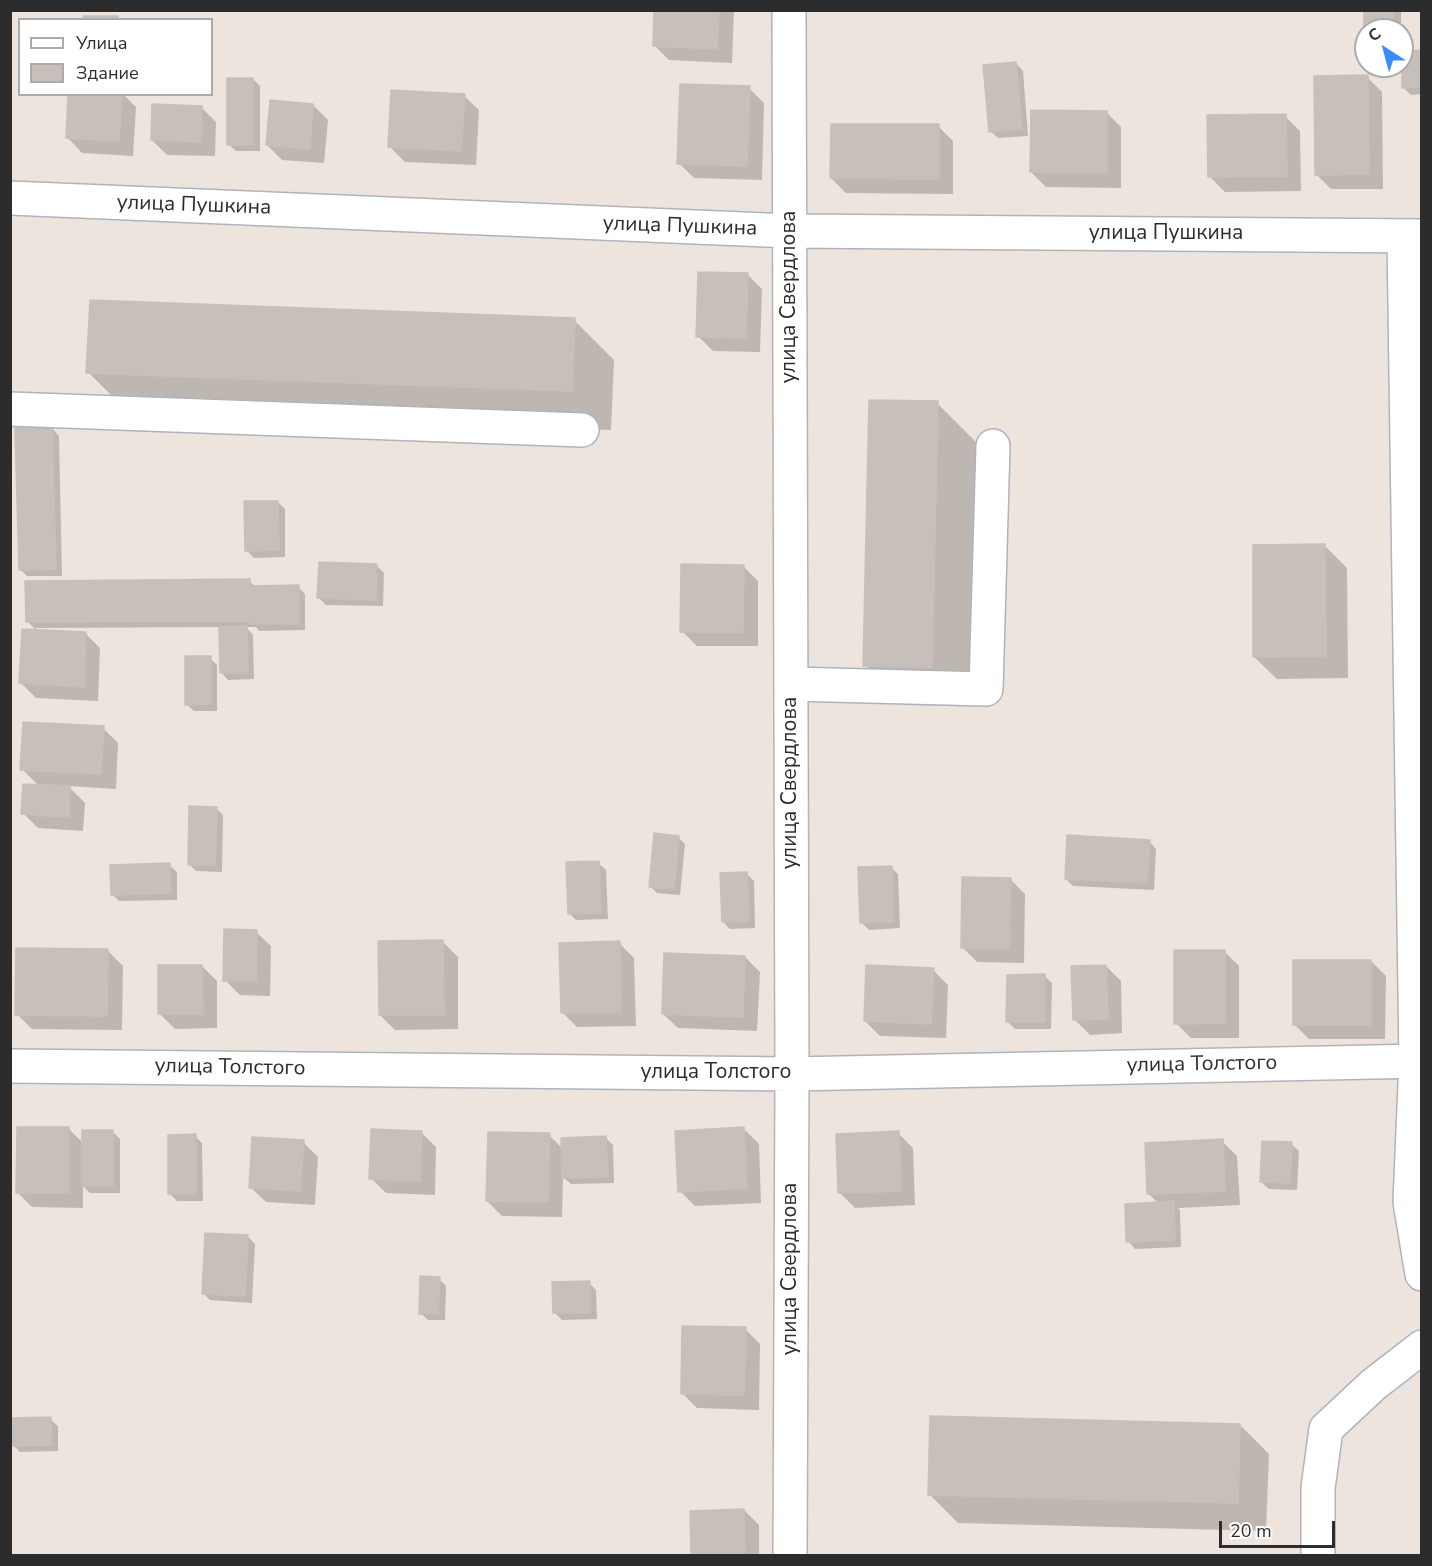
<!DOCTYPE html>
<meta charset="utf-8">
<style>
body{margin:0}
#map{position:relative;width:1432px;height:1566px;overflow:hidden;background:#eee4de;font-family:"Nunito Sans",sans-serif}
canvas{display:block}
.frame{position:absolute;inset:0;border:12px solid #2c2c2c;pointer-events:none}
.legend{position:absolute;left:18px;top:18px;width:195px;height:78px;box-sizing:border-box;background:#fff;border:2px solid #ababab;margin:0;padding:8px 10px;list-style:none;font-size:18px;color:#2c2c2c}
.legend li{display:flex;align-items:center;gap:12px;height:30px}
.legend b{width:30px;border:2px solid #ababab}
.north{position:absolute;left:1354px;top:18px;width:60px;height:60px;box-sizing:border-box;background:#fff;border:2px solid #ababab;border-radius:50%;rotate:324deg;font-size:16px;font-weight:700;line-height:24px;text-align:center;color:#2c2c2c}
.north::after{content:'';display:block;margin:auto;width:21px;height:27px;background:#3a8dff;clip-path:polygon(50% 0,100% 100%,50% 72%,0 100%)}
.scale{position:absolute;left:1219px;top:1521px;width:116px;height:27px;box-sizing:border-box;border:3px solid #2c2c2c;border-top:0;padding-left:8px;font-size:18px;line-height:21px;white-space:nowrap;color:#2c2c2c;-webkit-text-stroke:4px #fff;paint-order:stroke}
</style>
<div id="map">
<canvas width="1432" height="1566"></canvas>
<div class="frame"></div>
<ul class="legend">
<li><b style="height:8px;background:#fff"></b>Улица</li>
<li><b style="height:16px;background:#c6bfba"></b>Здание</li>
</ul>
<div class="north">С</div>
<div class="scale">20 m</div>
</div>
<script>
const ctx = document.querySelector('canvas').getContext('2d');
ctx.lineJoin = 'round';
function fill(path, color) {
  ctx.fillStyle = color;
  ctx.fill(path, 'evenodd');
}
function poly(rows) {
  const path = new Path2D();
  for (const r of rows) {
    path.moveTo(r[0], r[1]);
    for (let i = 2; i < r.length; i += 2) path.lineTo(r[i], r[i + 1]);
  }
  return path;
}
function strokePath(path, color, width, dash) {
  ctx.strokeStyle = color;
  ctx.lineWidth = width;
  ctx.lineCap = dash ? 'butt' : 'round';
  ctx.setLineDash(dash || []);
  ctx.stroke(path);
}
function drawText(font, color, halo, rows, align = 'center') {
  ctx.font = font + ' "Nunito Sans",sans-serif';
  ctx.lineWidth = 5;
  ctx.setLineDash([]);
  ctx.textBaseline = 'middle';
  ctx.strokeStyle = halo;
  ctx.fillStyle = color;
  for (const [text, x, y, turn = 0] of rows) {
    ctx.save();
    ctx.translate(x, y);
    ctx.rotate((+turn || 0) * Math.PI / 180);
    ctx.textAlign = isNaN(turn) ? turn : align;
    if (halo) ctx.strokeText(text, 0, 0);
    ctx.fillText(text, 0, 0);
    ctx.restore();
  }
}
fill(poly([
 [656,10,734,10,732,63,669,60,654,45],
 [1365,10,1401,10,1401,30,1366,30,1366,59],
 [1422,52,1422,94,1411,95,1404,88,1402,53],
 [1016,63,1023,71,1028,136,998,138,990,131],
 [1367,77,1382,92,1383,189,1331,189,1316,174],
 [253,79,260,86,260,151,236,151,228,144],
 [749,88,764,103,762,180,694,178,679,163],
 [70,94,123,94,136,107,133,156,82,153,68,138],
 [464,96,479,110,476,165,405,162,390,147],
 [313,105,328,120,324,163,282,160,267,145],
 [201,107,216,122,215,156,167,155,152,140],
 [1106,112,1121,127,1121,188,1046,187,1031,172],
 [1285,116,1300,131,1301,191,1225,192,1210,177],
 [938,126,953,141,953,194,846,193,831,178],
 [747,274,762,289,760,352,713,351,698,336],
 [574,320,614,360,611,430,128,412,88,372],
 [937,403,977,443,972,706,904,705,865,665],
 [52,428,59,436,62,576,27,576,20,569],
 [278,502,285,509,285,557,254,558,246,550],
 [1325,546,1347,568,1348,678,1277,679,1254,657],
 [377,566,384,573,383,606,326,605,319,598],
 [743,566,758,581,758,646,697,646,682,631],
 [249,581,256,587,298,587,305,594,305,630,259,631,256,627,246,627,253,635,254,679,228,680,221,672,220,627,36,628,36,630,27,621],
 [85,633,100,648,98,701,36,698,21,683],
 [210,658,217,665,217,711,194,711,186,704],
 [103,728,118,743,116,789,68,786,85,803,83,831,38,828,23,813,39,786,22,769],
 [216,808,223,815,222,872,196,871,189,864],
 [678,837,685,844,680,895,657,893,650,886],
 [1149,841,1156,849,1154,890,1073,886,1066,879],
 [598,863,606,870,608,919,576,920,569,913],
 [169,865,177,872,177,900,119,901,112,894],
 [891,867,898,874,900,928,869,930,861,922],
 [747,874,754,881,755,928,730,929,723,922],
 [1010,879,1025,894,1024,963,977,962,962,947],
 [256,932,271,946,270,996,240,995,225,980],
 [443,942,458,957,458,1029,395,1030,380,1015],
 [619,943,634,958,636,1026,577,1027,562,1012],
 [108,951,123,966,122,1030,32,1029,17,1014],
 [1224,951,1239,966,1239,1038,1191,1038,1176,1023],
 [745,957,760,972,757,1031,678,1028,663,1014],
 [1371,961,1386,976,1385,1039,1309,1039,1294,1024],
 [202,966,217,981,217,1028,175,1029,160,1014],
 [1106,966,1121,981,1122,1033,1090,1035,1075,1020],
 [933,970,948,985,946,1038,880,1036,865,1021],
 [1044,976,1052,983,1051,1029,1015,1029,1008,1022],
 [69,1129,83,1143,113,1132,120,1139,120,1193,90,1193,83,1186,83,1208,32,1207,17,1192],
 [744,1129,759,1144,761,1203,695,1206,680,1191],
 [421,1132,436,1147,435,1195,386,1193,371,1178],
 [898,1133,913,1148,915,1205,855,1208,840,1193],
 [549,1135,563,1149,606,1138,613,1145,614,1183,571,1184,563,1177,562,1217,502,1216,487,1201],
 [195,1136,202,1143,203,1201,177,1201,170,1194],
 [1222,1141,1237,1156,1240,1205,1178,1208,1180,1210,1181,1247,1135,1249,1128,1241,1159,1204,1149,1194],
 [303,1142,318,1157,315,1205,266,1202,251,1188],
 [1291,1144,1299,1151,1297,1190,1269,1189,1261,1182],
 [248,1237,255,1244,252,1303,210,1300,203,1293],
 [439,1279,446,1286,445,1320,428,1320,421,1313],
 [589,1283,596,1290,597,1319,562,1320,554,1312],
 [745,1329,760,1344,759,1410,697,1408,682,1393],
 [50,1419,58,1426,58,1451,20,1452,13,1445],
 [1240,1425,1269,1454,1266,1531,958,1523,929,1494],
 [744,1510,759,1525,759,1556,693,1554]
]), '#0003');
const building = poly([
 [654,10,719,10,717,49,653,46,654,10],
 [1364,10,1394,10,1394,30,1366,30,1366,58,1363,58,1364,10],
 [83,16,118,16,118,20,83,20,83,16],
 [1422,50,1422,87,1402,88,1402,51,1422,50],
 [1016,62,1022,129,989,132,983,65,1016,62],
 [1368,75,1369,174,1315,175,1314,76,1368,75],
 [227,78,253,78,253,145,227,145,227,78],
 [680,84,750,86,747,166,677,164,680,84],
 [391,90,465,94,461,151,388,147,391,90],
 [68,94,122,94,119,141,66,138,68,94],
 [270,100,313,104,310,149,266,145,270,100],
 [152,104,202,106,201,142,151,140,152,104],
 [1031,110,1107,111,1107,173,1030,172,1031,110],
 [1286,114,1287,176,1208,177,1207,115,1286,114],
 [831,124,939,124,939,179,830,178,831,124],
 [698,272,748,273,746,338,696,337,698,272],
 [90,300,575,318,572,391,86,373,90,300],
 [869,400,938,401,932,667,863,666,869,400],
 [52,427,56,569,19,570,15,428,52,427],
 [244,501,278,501,279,550,245,551,244,501],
 [1325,544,1326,656,1253,657,1253,545,1325,544],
 [319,562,377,564,376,600,317,598,319,562],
 [681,564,744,565,743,632,680,632,681,564],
 [250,579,250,586,299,585,299,624,250,624,250,621,26,622,25,581,250,579],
 [247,626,248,673,220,673,219,627,247,626],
 [22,629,86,632,84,687,19,683,22,629],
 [185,656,211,656,211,704,185,705,185,656],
 [23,722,104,726,101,774,20,770,23,722],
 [23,784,70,786,69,817,21,814,23,784],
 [189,806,217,807,215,865,188,865,189,806],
 [654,833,679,836,674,889,649,887,654,833],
 [1067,835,1150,840,1147,883,1065,879,1067,835],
 [599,861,601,913,568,914,566,862,599,861],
 [170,863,171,893,111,895,110,865,170,863],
 [892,866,893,922,860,923,858,867,892,866],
 [747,872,749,921,722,922,720,873,747,872],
 [962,877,1011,878,1009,948,961,948,962,877],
 [224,929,257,930,256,981,223,981,224,929],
 [443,940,444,1015,379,1015,378,941,443,940],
 [620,941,621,1012,561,1013,559,943,620,941],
 [16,948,108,949,107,1016,15,1015,16,948],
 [1174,950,1225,950,1225,1023,1174,1024,1174,950],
 [664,953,745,956,743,1017,662,1014,664,953],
 [1293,960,1371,960,1371,1025,1293,1025,1293,960],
 [158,965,202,965,203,1014,158,1014,158,965],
 [866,965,934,968,931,1024,864,1021,866,965],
 [1106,965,1108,1019,1073,1020,1071,966,1106,965],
 [1045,974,1045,1022,1006,1022,1007,975,1045,974],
 [17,1127,69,1127,69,1193,16,1193,17,1127],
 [744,1127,747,1188,678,1192,675,1131,744,1127],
 [371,1129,422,1131,420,1181,369,1179,371,1129],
 [82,1130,113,1130,113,1186,82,1186,82,1130],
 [899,1131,901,1191,838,1193,836,1134,899,1131],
 [488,1132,550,1133,548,1202,486,1201,488,1132],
 [196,1134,196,1194,168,1194,168,1135,196,1134],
 [606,1136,608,1177,562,1178,561,1138,606,1136],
 [252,1137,304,1140,300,1191,249,1188,252,1137],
 [1223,1139,1225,1191,1147,1194,1145,1143,1223,1139],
 [1262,1141,1292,1142,1290,1183,1260,1182,1262,1141],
 [1174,1201,1175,1240,1126,1242,1125,1204,1174,1201],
 [205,1233,248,1235,245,1296,202,1294,205,1233],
 [420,1276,440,1277,438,1314,419,1314,420,1276],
 [590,1281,590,1313,553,1313,552,1282,590,1281],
 [682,1326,746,1327,744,1395,681,1394,682,1326],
 [930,1416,1240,1424,1238,1503,928,1495,930,1416],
 [51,1417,52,1445,11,1446,11,1418,51,1417],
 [744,1509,745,1554,691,1555,690,1511,744,1509]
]);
fill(building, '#c6bfba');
strokePath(building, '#cabfb7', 1.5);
const minor = poly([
 [789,10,792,1074,790,1556],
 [10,198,790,231,1422,236],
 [1404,236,1416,1061,1410,1202,1422,1274],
 [10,409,582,430],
 [791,684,986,689,993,446],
 [10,1066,792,1074,1422,1061],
 [1318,1556,1318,1488,1326,1429,1373,1385,1422,1347]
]);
strokePath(minor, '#aeb4bc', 36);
strokePath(minor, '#fff', 33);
drawText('21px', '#2c2c2c', '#fff', [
 ["улица Пушкина",194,206,2],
 ["улица Пушкина",680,227,2],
 ["улица Пушкина",1166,234],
 ["улица Свердлова",790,297,-90],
 ["улица Свердлова",791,783,-90],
 ["улица Толстого",1202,1065,-1],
 ["улица Толстого",230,1068,1],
 ["улица Толстого",716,1073],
 ["улица Свердлова",791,1269,-90]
]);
</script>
